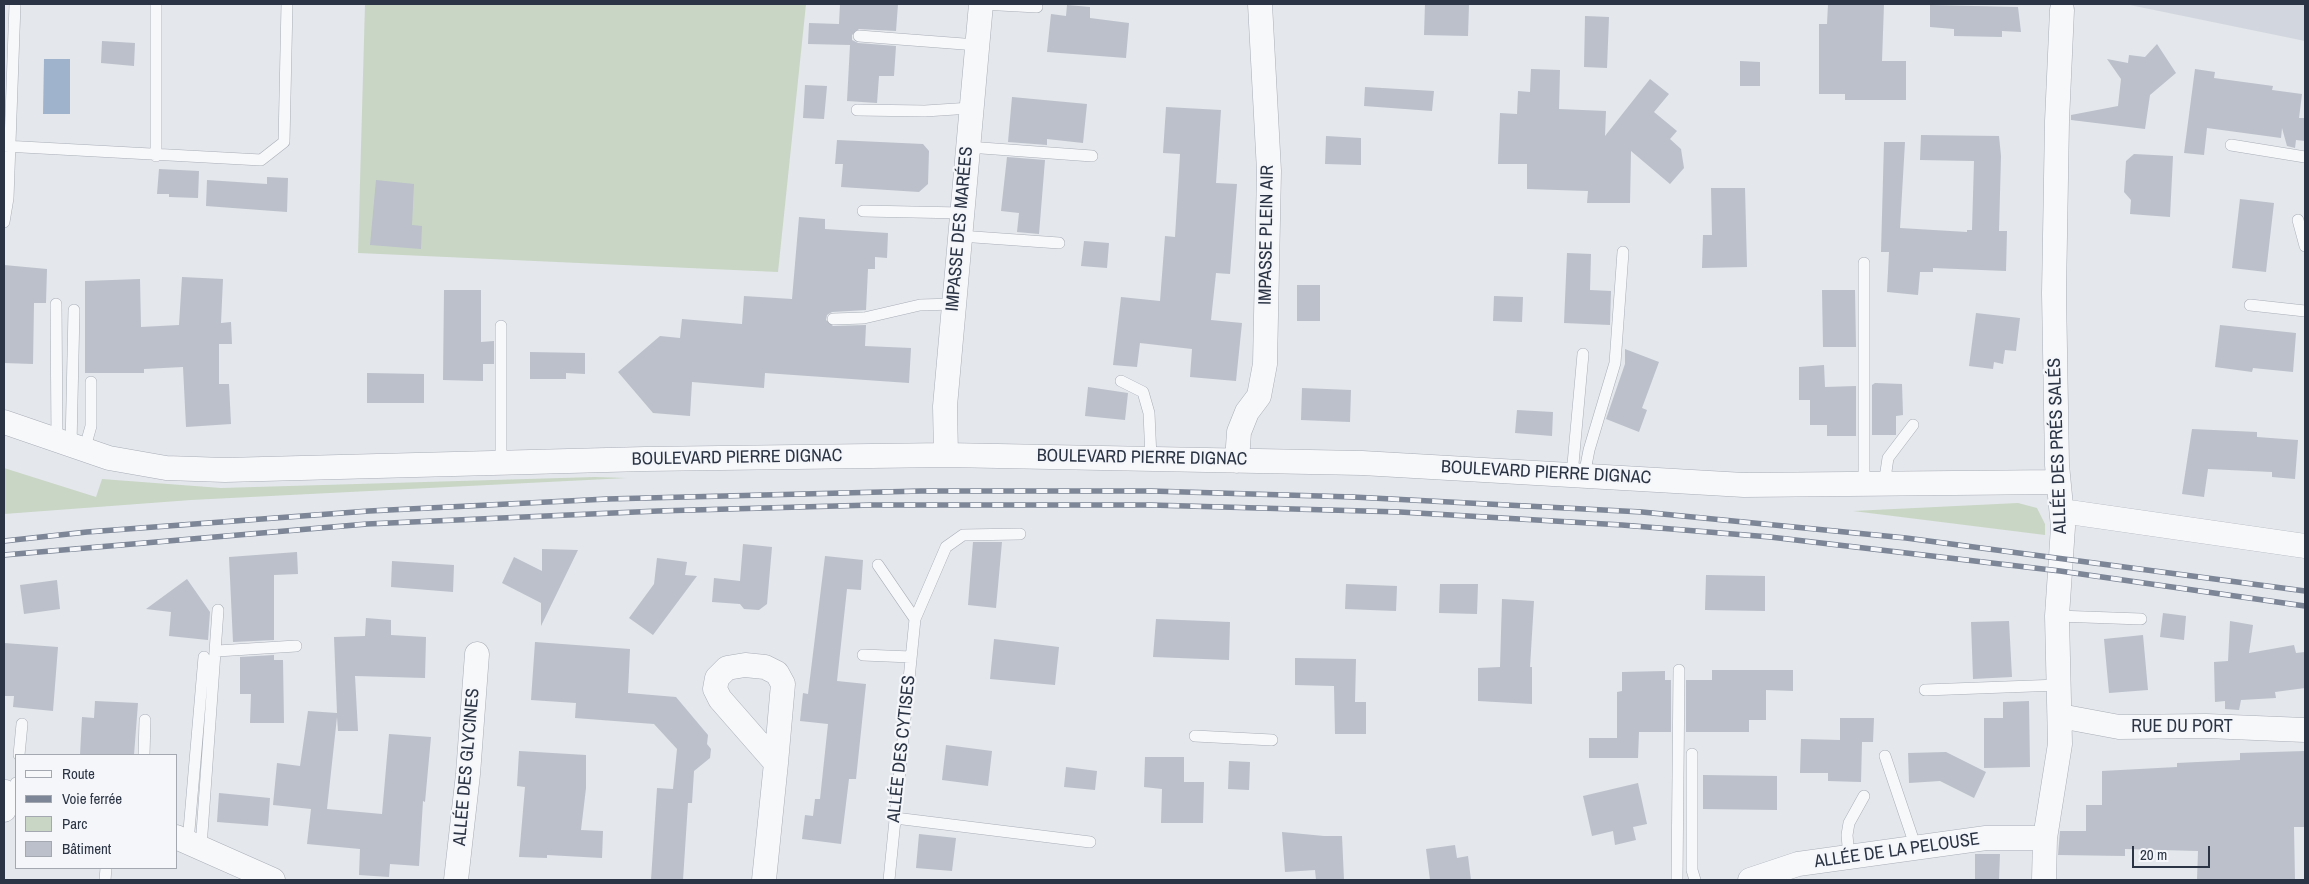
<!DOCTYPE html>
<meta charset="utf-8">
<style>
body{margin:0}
#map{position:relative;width:2309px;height:884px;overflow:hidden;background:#e4e7ec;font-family:"Archivo Narrow",sans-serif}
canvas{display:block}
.frame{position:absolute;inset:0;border:5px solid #2b3445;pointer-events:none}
.legend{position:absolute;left:15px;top:754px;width:162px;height:115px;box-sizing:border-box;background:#f4f6f9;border:1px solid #a4a8b1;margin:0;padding:6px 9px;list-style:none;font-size:15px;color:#2b3445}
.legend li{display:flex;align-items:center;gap:10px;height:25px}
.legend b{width:25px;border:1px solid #a4a8b1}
.scale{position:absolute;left:2132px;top:846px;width:78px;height:22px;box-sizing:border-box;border:2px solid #2b3445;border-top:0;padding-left:6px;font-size:15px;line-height:18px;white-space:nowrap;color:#2b3445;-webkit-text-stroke:4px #f4f6f9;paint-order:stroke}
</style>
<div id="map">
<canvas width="2309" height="884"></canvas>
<div class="frame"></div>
<ul class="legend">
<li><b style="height:6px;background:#f7f8fa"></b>Route</li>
<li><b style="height:6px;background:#7d8696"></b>Voie ferrée</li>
<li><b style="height:14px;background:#c9d6c5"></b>Parc</li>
<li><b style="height:14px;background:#bbc0ca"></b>Bâtiment</li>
</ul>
<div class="scale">20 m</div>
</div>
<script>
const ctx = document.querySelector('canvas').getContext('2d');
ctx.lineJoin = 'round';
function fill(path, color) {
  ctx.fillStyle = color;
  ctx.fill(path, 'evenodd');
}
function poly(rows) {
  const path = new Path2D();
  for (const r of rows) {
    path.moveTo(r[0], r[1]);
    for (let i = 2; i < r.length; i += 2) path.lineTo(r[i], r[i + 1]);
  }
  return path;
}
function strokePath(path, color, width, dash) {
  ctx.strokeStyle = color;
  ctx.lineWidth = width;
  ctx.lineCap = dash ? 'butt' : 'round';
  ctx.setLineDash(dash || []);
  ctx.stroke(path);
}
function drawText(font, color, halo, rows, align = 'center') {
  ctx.font = font + ' "Archivo Narrow",sans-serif';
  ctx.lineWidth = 4.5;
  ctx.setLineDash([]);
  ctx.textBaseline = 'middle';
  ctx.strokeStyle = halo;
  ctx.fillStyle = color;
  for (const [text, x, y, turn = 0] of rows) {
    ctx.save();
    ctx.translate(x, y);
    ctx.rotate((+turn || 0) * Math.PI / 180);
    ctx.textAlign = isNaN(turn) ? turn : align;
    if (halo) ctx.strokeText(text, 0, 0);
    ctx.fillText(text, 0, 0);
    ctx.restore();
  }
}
fill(poly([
 [2125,4,2305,4,2305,41]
]), '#d2d6de');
fill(poly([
 [365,4,806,4,778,272,358,253],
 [4,468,96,497,102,479,221,488,595,477,627,478,191,500,4,514],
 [2018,503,2037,508,2045,524,2045,535,1853,511]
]), '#c9d6c5');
fill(poly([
 [44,59,70,59,70,114,43,114]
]), '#9fb4cc');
fill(poly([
 [840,4,898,4,896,31,859,29,852,35,852,40,858,43,896,46,894,76,879,76,877,103,847,101,850,45,808,44,809,23,839,24],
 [1425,4,1469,4,1468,36,1424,35],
 [1828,4,1884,4,1882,61,1906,61,1906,100,1845,100,1845,94,1819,94,1819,24,1827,24],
 [1067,5,1090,7,1090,18,1129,23,1126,58,1047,52,1051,14,1066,16],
 [1930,5,2018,7,2021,32,2002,31,2002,37,1954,36,1954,29,1930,27],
 [1585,16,1609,17,1607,68,1584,67],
 [102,41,135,43,134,66,101,63],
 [2157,44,2176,73,2150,95,2145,129,2071,120,2071,115,2118,106,2121,79,2107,59,2128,63,2129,55,2145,57],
 [1740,61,1760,62,1760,86,1740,86],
 [1531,69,1560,70,1559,109,1606,111,1605,136,1650,79,1669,94,1654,112,1677,131,1670,139,1681,149,1684,168,1670,184,1631,151,1630,203,1587,203,1588,191,1527,189,1527,164,1498,164,1500,113,1517,114,1518,91,1530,92],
 [2195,69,2215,72,2214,78,2273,86,2272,90,2302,94,2299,118,2305,118,2305,141,2296,140,2295,148,2287,146,2282,128,2281,138,2207,128,2204,155,2184,153],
 [805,85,827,86,824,119,803,118],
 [1365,87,1434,91,1432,111,1364,106],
 [1012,97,1087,104,1083,143,1047,139,1047,145,1008,142],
 [1166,107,1221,110,1216,183,1237,184,1230,274,1216,273,1211,320,1242,323,1236,381,1190,377,1192,349,1140,343,1137,367,1113,365,1121,297,1160,301,1165,236,1175,237,1180,154,1163,153],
 [1921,135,1999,136,2001,156,1999,231,2007,231,2006,271,1933,268,1933,272,1920,272,1918,295,1887,292,1889,252,1881,252,1884,142,1905,142,1900,228,1967,232,1967,230,1972,230,1974,161,1920,160],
 [1326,136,1361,138,1361,165,1325,164],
 [837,140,923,144,929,151,928,184,919,192,841,187,843,164,835,164],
 [2134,154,2173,156,2170,217,2130,214,2131,200,2124,192,2126,161],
 [1007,157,1045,160,1039,234,1017,232,1019,213,1001,211],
 [159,169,199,171,198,198,169,197,169,194,157,194],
 [267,177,288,178,287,212,206,206,207,180,267,184],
 [376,180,414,184,412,225,422,226,421,249,370,245],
 [1711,188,1745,188,1747,267,1702,268,1703,235,1712,235],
 [2240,199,2274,203,2266,272,2232,268],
 [799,217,825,219,825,229,888,233,887,258,875,257,875,269,868,269,866,310,832,312,827,315,826,320,833,326,866,325,865,346,911,348,909,383,765,373,764,388,692,382,690,416,653,413,618,372,660,336,680,338,682,319,742,324,744,296,792,299],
 [1084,241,1109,243,1107,268,1081,266],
 [1567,253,1591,254,1590,290,1611,291,1610,325,1564,323],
 [4,265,47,269,46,303,34,303,33,364,4,363],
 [182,277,223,279,221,323,231,322,232,344,219,344,219,384,229,384,231,424,186,427,183,367,144,369,144,373,85,373,85,281,140,279,141,327,179,325],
 [1297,285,1320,285,1320,321,1297,321],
 [444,290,481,290,481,342,494,341,494,364,483,364,483,381,443,380],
 [1822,290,1855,290,1856,347,1823,347],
 [1494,296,1523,297,1522,322,1493,321],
 [1976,313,2020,318,2016,351,2005,350,2003,364,1994,362,1993,369,1969,366],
 [2220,325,2296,333,2293,372,2253,368,2252,372,2215,367],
 [1625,349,1659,362,1642,408,1647,410,1639,432,1606,419,1625,364],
 [530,352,585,353,585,374,566,373,566,379,530,379],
 [1824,365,1825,387,1856,386,1856,436,1827,436,1827,425,1810,425,1810,400,1799,400,1799,367],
 [367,373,424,374,424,403,367,403],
 [1875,383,1902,384,1903,415,1896,416,1896,435,1872,435,1872,385],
 [1088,387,1128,393,1125,420,1085,416],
 [1302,388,1351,390,1350,422,1301,420],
 [1517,410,1553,412,1552,436,1515,433],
 [2192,429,2257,432,2257,437,2298,440,2295,479,2272,477,2272,472,2208,469,2204,497,2182,494],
 [973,542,1002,542,996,608,968,605],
 [743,544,772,547,767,604,759,610,744,609,740,604,712,602,714,578,740,581],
 [542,549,578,550,541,626,541,603,502,583,514,557,542,571],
 [297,552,298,574,274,575,274,640,233,642,229,557],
 [825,556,863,560,861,590,847,589,837,681,866,684,856,779,849,779,841,844,802,839,805,815,813,816,815,799,820,799,828,724,800,721,803,693,808,694],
 [657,558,687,562,685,575,697,576,653,635,629,618,654,584],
 [392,561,454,565,453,592,391,587],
 [1706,575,1765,576,1765,611,1705,610],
 [187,579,210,612,208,640,169,636,171,612,146,609],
 [57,580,60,609,24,614,20,585],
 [1346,584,1397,586,1396,611,1345,609],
 [1440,584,1478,584,1477,614,1439,613],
 [1502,599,1534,601,1530,667,1532,667,1532,704,1478,701,1478,668,1500,667],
 [2163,613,2186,616,2184,640,2160,637],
 [366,618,391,620,391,635,426,637,425,678,355,676,358,731,338,731,337,717,327,809,382,814,389,734,431,737,425,802,423,801,419,866,390,864,389,877,359,875,360,849,307,844,311,809,273,805,277,763,300,766,308,711,337,713,334,637,365,636],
 [1156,619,1230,622,1229,660,1153,657],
 [2009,621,2012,677,1973,679,1971,622],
 [2230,621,2253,625,2249,653,2294,645,2296,653,2305,652,2305,688,2275,692,2276,698,2241,700,2239,710,2225,709,2225,701,2215,702,2214,662,2228,661],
 [2143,635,2148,690,2109,693,2104,639],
 [994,639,1059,647,1055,685,990,679],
 [535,642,630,649,628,693,676,697,708,735,707,744,711,749,710,758,694,771,692,803,688,803,683,880,651,880,657,788,673,789,677,749,654,724,575,718,576,703,531,700],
 [4,643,58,647,53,711,13,707,14,696,4,696],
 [274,655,274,660,283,660,284,723,250,723,251,694,240,694,240,657],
 [1295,658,1356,659,1355,702,1366,702,1366,734,1335,734,1334,686,1295,685],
 [1712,670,1793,670,1793,691,1766,690,1766,720,1749,720,1749,732,1686,732,1686,680,1712,680],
 [1665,671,1665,680,1671,680,1671,732,1639,732,1638,758,1589,758,1589,738,1617,738,1617,692,1622,691,1622,672],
 [95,701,138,703,134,755,80,755,82,717,94,718],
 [2029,701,2030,767,1984,768,1984,718,2003,718,2003,702],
 [1840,718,1874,718,1873,742,1862,742,1861,782,1828,781,1828,773,1800,773,1801,739,1840,740],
 [946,745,992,751,988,786,942,780],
 [519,751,586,755,586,788,581,830,603,831,602,858,547,855,547,858,519,857,525,787,517,786],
 [2305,751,2305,827,2294,827,2295,880,2197,880,2198,851,2125,849,2125,856,2058,855,2060,831,2086,831,2086,805,2102,805,2102,771,2177,767,2177,763,2240,760,2240,753],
 [1946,752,1986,772,1974,798,1940,781,1909,783,1908,753],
 [1145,757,1184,757,1184,782,1204,782,1203,823,1161,823,1162,789,1144,787],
 [1229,761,1250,762,1249,790,1228,789],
 [1066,767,1097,771,1095,790,1064,787],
 [1703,775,1777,776,1777,810,1703,809],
 [1638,783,1647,824,1633,827,1636,840,1615,845,1613,831,1592,836,1583,796],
 [219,793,270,798,268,826,217,822],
 [1282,832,1324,836,1342,836,1344,880,1316,880,1315,870,1285,872],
 [919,834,956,838,952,871,916,868],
 [1455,845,1457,858,1468,856,1471,880,1430,880,1426,849],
 [1975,854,2000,854,1999,880,1975,880]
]), '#bbc0ca');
const service = poly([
 [156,4,156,156],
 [981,4,1037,7],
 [859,36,977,45],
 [857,110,925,111,971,108],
 [2231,145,2305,157],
 [4,146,261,160,284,142,287,4],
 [968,147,1092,156],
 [863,211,962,213],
 [2298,220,2305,246],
 [4,222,8,198,15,4],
 [960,236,1059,243],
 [56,304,57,441],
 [2250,305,2305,311],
 [833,319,864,318,920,305,954,304],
 [501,326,501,463],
 [1121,381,1143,392,1149,413,1151,458],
 [71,446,74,310],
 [84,451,91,426,91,382],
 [1572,475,1583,354],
 [1584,476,1589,450,1615,363,1623,252],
 [1864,485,1864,263],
 [1884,485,1888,458,1913,425],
 [878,565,915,619],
 [2057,616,2141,619],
 [217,651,296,646],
 [863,655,911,657],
 [1925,690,2059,685],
 [1195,736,1272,740],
 [1692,754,1692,870,1695,880],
 [19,755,22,724],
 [144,755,145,720],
 [1885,756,1916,848],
 [16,783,16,784],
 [895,818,1090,842],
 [188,842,204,657],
 [201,847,218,610],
 [1849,857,1847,835,1849,823,1864,796],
 [105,880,106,868],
 [889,880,915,619,946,547,963,535,1020,534],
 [1677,880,1679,670]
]);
const minor = poly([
 [4,422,109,458,166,468,225,470,645,459,946,455,1362,463,1744,485,2058,482],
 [946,455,945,406,981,4],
 [1237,461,1239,432,1247,412,1259,396,1265,364,1269,171,1260,4],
 [2062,511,2305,546],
 [2060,716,2119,727,2206,726,2305,730],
 [4,810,5,792],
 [176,837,273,880],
 [456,880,468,774,477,654],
 [764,880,776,763,783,684,777,673,765,667,745,665,727,668,717,678,715,689,720,699,776,763],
 [1750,880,1798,864,1986,838,2045,838],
 [2044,880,2045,838,2060,744,2057,616,2063,527,2057,465,2054,293,2057,121,2062,10]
]);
strokePath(service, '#a9aeb7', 12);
strokePath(minor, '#a9aeb7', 25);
strokePath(service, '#f7f8fa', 11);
strokePath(minor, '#f7f8fa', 24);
const rail = poly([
 [4,541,87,532,369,511,607,499,921,491,1151,491,1353,497,1642,512,1906,538,2305,591],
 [4,555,367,524,658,511,872,505,1151,505,1400,512,1622,525,1770,537,2060,571,2305,606]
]);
strokePath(rail, '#7d8696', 5.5);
strokePath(rail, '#f4f6f9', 4, [11]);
drawText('18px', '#2b3445', '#f4f6f9', [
 ["IMPASSE DES MARÉES",960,229,-85],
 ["IMPASSE PLEIN AIR",1267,235,-89],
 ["ALLÉE DES PRÉS SALÉS",2058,446,-92],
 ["BOULEVARD PIERRE DIGNAC",737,458,-1],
 ["BOULEVARD PIERRE DIGNAC",1142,458,1],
 ["BOULEVARD PIERRE DIGNAC",1546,473,3],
 ["RUE DU PORT",2182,727],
 ["ALLÉE DES CYTISES",902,749,-84],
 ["ALLÉE DES GLYCINES",467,767,-85],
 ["ALLÉE DE LA PELOUSE",1897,851,-8]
]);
</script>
